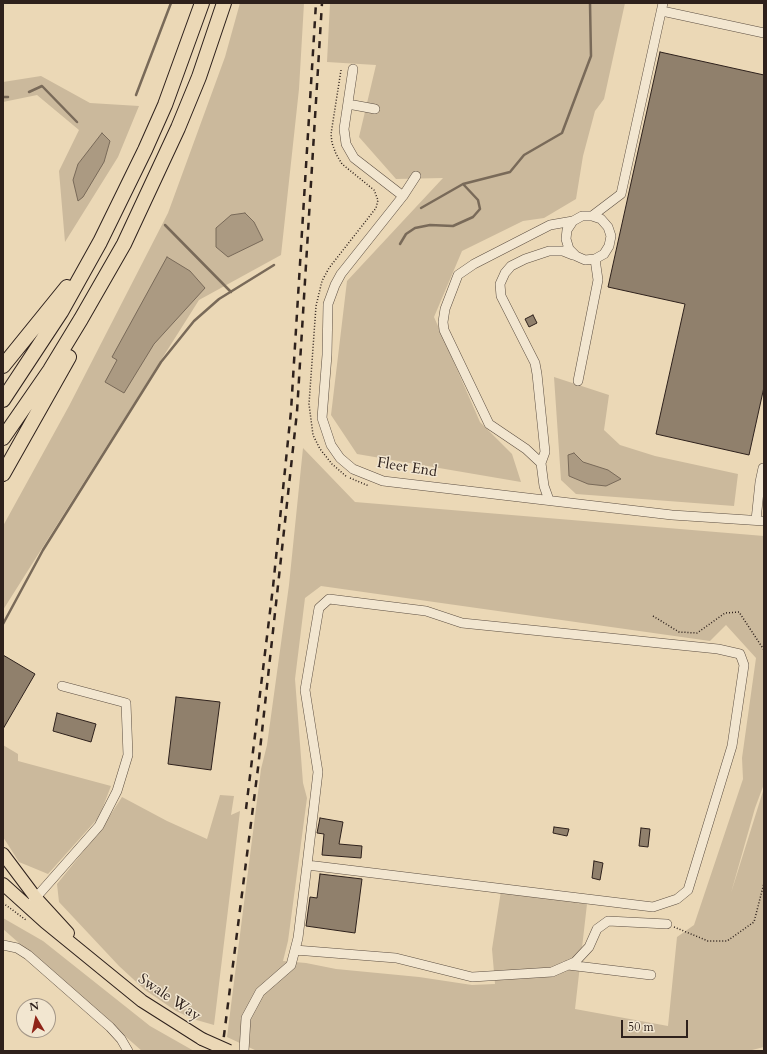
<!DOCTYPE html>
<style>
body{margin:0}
#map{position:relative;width:767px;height:1054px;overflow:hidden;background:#ebd8b6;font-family:Cardo,serif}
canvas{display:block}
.frame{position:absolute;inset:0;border:4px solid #2e211c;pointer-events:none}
.north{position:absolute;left:16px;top:998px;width:40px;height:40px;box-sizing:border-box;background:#f2e6d0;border:1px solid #a49788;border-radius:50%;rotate:351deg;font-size:11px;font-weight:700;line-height:16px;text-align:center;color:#2e211c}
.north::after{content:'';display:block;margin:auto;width:14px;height:18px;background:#8f2418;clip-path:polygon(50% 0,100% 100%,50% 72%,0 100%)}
.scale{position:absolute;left:621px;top:1020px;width:67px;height:18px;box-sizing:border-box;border:2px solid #2e211c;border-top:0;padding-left:5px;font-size:12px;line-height:14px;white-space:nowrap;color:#2e211c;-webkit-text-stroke:3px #f2e6d0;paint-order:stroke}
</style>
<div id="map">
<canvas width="767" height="1054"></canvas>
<div class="frame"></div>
<div class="north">N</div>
<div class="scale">50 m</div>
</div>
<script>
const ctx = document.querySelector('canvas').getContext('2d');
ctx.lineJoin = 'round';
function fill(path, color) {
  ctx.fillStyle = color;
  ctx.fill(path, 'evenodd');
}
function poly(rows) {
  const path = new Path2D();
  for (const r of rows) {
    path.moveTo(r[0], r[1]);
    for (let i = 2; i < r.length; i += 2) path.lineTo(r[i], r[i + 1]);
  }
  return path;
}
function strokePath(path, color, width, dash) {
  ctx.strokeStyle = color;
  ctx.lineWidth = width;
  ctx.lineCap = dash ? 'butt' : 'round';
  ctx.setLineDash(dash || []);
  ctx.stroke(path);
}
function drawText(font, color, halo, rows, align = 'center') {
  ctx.font = font + ' Cardo,serif';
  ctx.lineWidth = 3;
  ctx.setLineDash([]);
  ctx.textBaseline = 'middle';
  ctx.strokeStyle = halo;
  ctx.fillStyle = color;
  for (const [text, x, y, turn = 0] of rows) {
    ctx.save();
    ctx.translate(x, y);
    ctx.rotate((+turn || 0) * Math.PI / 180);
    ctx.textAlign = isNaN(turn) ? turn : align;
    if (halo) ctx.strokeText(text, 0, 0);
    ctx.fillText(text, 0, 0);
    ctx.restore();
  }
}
fill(poly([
 [240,3,304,3,299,89,281,255,199,300,3,610,3,526,69,406,168,213,225,57],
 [330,3,625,3,604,99,595,111,583,156,576,199,544,218,523,221,462,251,434,317,480,422,512,454,521,482,357,454,331,415,347,281,443,178,396,179,359,137,376,65,327,62],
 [41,76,90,103,139,106,118,157,65,242,59,171,79,130,37,95,3,102,3,82],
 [554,377,609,395,604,430,620,445,655,456,738,474,734,506,576,494,561,480],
 [303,448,355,502,764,536,764,784,755,808,731,893,764,788,764,1047,748,1051,257,1051,227,1037,261,769,267,745,289,585],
 [321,586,710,641,726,625,756,658,742,758,743,779,694,925,677,937,668,1026,575,1009,587,904,501,891,492,949,495,984,472,985,419,977,336,969,306,963,283,961,288,941,307,798,303,783,295,679,305,598],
 [3,745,18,754,18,761,111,786,99,817,48,874,19,862,3,837],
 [220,795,234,796,231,815,240,811,214,1025,193,1019,176,1011,145,990,119,966,59,902,57,884,100,831,122,797,167,821,207,839],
 [3,918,43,941,150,1026,194,1051,142,1051,3,929]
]), '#cbb99c');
const water = poly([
 [102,133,110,141,104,162,83,197,78,201,73,180,78,164,102,133],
 [245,213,254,222,263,240,228,257,216,247,216,228,231,215,245,213],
 [167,257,190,271,205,288,154,344,124,393,105,382,117,360,112,357,167,257],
 [574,453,583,462,608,470,621,479,606,486,588,484,569,476,568,455,574,453]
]);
fill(water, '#ab9a82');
strokePath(water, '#796a59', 1);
strokePath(poly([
 [29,92,42,86,77,122],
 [136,95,171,3],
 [3,97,8,97],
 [421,208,463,184,510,172,524,155,562,133,591,56,590,3],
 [165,225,231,292],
 [400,244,406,234,415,228,430,225,453,226,473,217,480,209,478,200,463,184],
 [3,624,43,550,161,362,194,321,219,299,274,265]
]), '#796a59', 2.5);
const building = poly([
 [660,52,764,75,764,387,749,455,656,434,685,304,608,287,660,52],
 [533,315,537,323,529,327,525,319,533,315],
 [3,655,35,674,3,729,3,655],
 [176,697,220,702,211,770,168,764,176,697],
 [57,713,96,724,91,742,53,731,57,713],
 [320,818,343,822,339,844,362,846,361,858,322,855,324,834,317,833,320,818],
 [554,827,569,829,567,836,553,833,554,827],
 [641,828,650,829,648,847,639,846,641,828],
 [594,861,603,863,600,880,592,878,594,861],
 [320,874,362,879,355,933,306,926,310,897,317,898,320,874]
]);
fill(building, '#90806c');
strokePath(building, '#2e211c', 1);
const minor = poly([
 [662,11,764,33],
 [353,69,344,129,346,144,354,158,403,196],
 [348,104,375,109],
 [416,176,403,196,341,274,335,285,328,304,327,355,322,418,331,445,340,458,353,469,383,481,672,515,764,521],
 [592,216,621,194,663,3],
 [578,381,598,280,595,259],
 [541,463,526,449,489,424,444,330,443,322,445,309,458,275,474,264,550,225,573,221,582,216,592,216,601,219,608,227,611,236,609,246,604,254,595,259,585,260,576,256,569,249,566,239,567,230,573,221],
 [549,500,544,486,541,463,545,452,537,374,535,363,501,296,500,284,505,273,511,266,525,259,549,251,563,251,573,255],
 [756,520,760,482,763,468],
 [32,902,99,826,117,791,128,755,126,703,62,686],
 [3,945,17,948,28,955,110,1027,121,1039,128,1051],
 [295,950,396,958,472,977,552,972,575,962,589,947,597,929,608,921,667,924],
 [568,965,651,975],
 [244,1051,246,1018,260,992,291,965,298,938,307,865,318,772,305,690,319,608,329,599,426,611,462,623,718,649,740,654,744,665,732,746,688,890,677,899,653,907,307,865]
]);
const major = poly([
 [3,854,36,898,68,933],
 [3,884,45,922,142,1001,202,1039]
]);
const highway = poly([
 [3,366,67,287],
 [3,400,61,312,100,242,145,150,165,105,202,3],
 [3,438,50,370,81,319,124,244,178,128,199,77,224,3],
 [3,474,69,357]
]);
strokePath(minor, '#5d4f42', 10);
strokePath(major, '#2e211c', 14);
strokePath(highway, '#2e211c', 16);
strokePath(poly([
 [341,70,331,134,332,143,336,154,342,164,374,190,378,200,376,208,329,268,322,281,316,306,309,404,313,435,320,449,332,464,347,477],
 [350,478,369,486],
 [653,616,679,632,697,633,725,613,739,612,764,650],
 [3,903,26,920],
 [674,927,708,941,727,941,754,922,764,883]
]), '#2e211c', 1.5, [1, 2]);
strokePath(minor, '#f2e6d0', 9);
strokePath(major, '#ebd8b6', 12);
strokePath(highway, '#ebd8b6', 14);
strokePath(poly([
 [246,809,273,587,291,411,316,3],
 [222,1051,258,768,297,412,322,3]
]), '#2e211c', 2.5, [7, 7]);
const majorBridge = poly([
 [202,1039,229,1051]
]);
strokePath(majorBridge, '#2e211c', 14, []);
strokePath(majorBridge, '#ebd8b6', 12);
drawText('15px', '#2e211c', '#f2e6d0', [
 ["Fleet End",407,468,9],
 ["Swale Way",169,998,34]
]);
</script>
